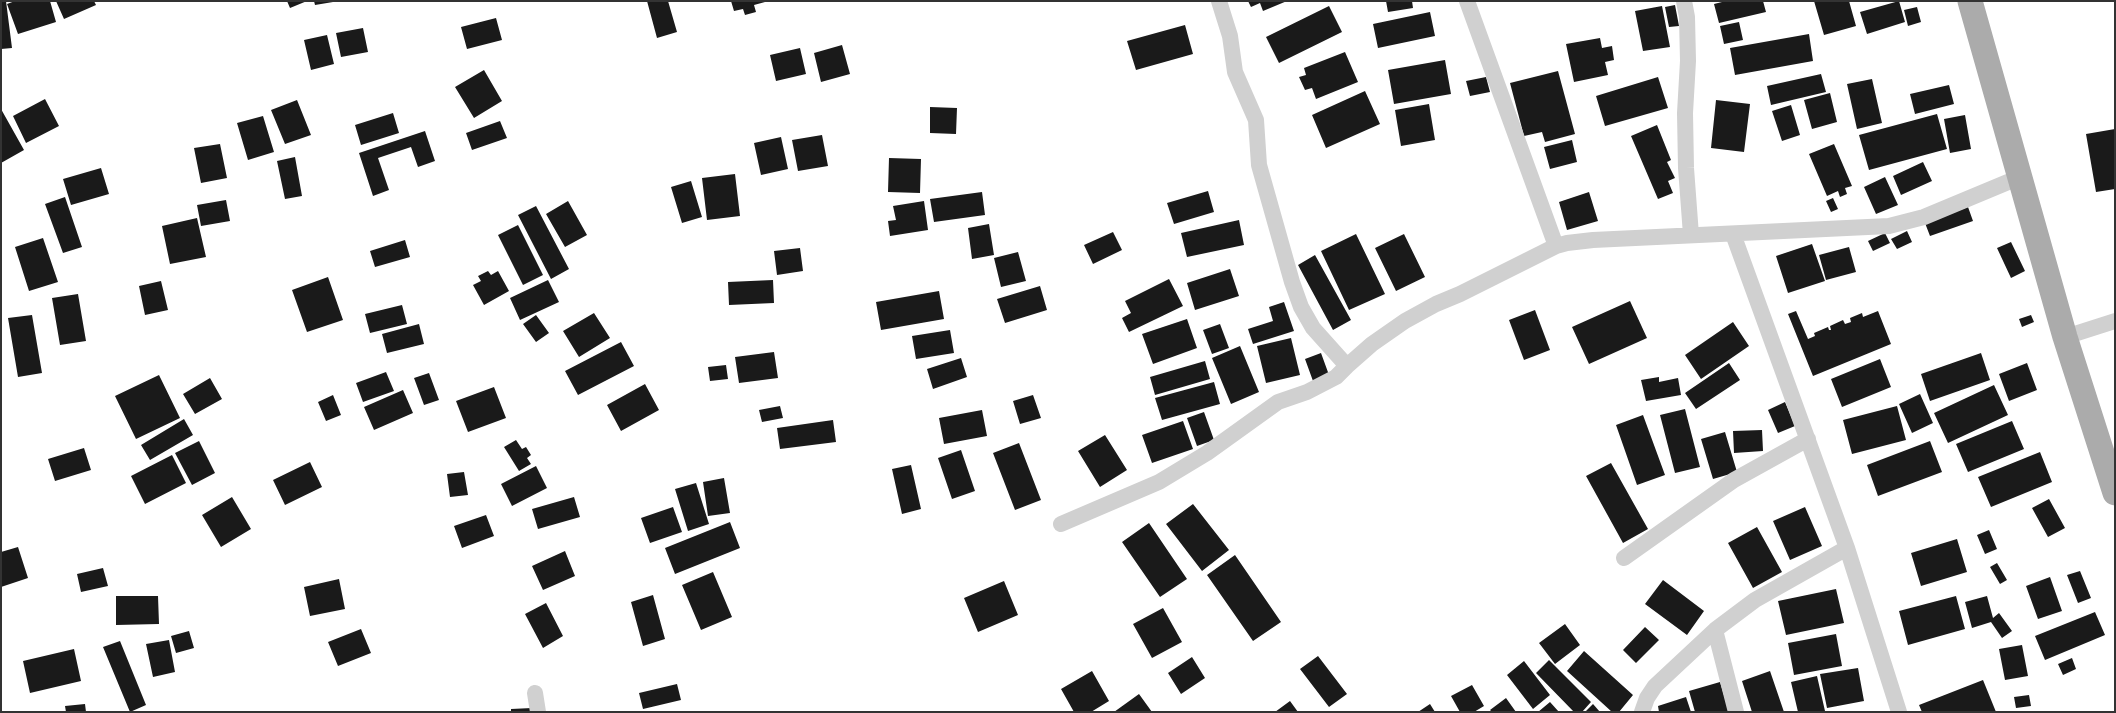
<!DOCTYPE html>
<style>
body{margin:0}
#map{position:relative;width:2116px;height:713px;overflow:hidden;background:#fff;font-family:"Nunito Sans",sans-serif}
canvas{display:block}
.frame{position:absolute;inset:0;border:2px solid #333;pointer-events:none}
</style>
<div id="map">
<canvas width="2116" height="713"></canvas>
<div class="frame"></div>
</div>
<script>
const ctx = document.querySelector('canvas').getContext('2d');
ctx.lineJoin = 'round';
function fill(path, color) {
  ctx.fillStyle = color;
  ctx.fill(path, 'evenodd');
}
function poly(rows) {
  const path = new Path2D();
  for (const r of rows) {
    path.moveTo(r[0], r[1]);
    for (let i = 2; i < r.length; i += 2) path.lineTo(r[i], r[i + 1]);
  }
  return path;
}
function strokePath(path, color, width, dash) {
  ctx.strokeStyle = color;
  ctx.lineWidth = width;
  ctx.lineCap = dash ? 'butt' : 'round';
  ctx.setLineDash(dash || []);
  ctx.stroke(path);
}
fill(poly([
 [1,1,6,1,12,48,1,49],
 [15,1,50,1,56,22,18,34,7,4],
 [56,1,94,1,96,5,64,19],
 [287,1,307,1,290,8],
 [314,1,333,1,333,2,315,5],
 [647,1,668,1,677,32,657,38],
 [731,1,765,1,765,2,754,5,756,12,745,15,743,9,734,11],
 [1248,1,1287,1,1263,11,1260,3,1251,7],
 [1386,1,1412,1,1413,8,1388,12],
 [1726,1,1763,1,1766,12,1719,23,1714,4],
 [1814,1,1849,1,1856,26,1824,35],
 [1899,1,1905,22,1867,34,1860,12],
 [1675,5,1679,26,1669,27,1665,7],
 [1329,6,1342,32,1279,63,1266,37],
 [1662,6,1670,47,1643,51,1635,11],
 [1917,7,1921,22,1908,26,1904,10],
 [1430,12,1435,36,1378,48,1373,24],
 [496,18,502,40,467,49,461,27],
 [1739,22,1743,40,1724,44,1720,26],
 [1185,25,1193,54,1136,70,1127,41],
 [363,28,368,52,341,57,336,33],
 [1809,34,1813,61,1735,75,1730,48],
 [327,35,334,64,311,70,304,40],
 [1600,38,1602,48,1612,46,1614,60,1605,62,1608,75,1574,82,1566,44],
 [842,45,850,74,821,82,814,53],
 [800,48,806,74,776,81,770,55],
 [1345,52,1358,82,1316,99,1312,88,1305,90,1299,77,1306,75,1304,68],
 [1445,60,1451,94,1394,104,1388,70],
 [484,70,502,101,474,118,455,87],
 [1558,71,1575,134,1545,142,1542,132,1524,136,1510,83],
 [1821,74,1826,92,1771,105,1767,86],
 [1486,77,1490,92,1470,96,1466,81],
 [1658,77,1668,108,1605,126,1596,96],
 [1872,79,1882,123,1857,129,1847,84],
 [1949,85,1954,104,1915,114,1910,94],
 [1365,91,1380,124,1326,148,1312,115],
 [1830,93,1837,122,1812,129,1804,100],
 [45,99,59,126,26,143,13,116],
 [297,100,311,135,285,144,271,110],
 [1716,100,1750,104,1744,152,1711,148],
 [1429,104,1435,140,1401,146,1395,110],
 [1791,105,1800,135,1782,141,1772,111],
 [930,107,957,108,956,134,930,133],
 [1,109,24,150,1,163],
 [393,113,399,133,361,145,355,125],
 [1937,114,1947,149,1869,170,1859,135],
 [1965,115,1971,149,1950,153,1944,119],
 [263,116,274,152,248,160,237,123],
 [500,121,507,138,472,150,466,133],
 [1657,125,1671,160,1667,162,1675,178,1668,181,1673,193,1658,199,1631,136],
 [2115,129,2115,189,2096,192,2086,134],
 [425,131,435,161,418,167,411,147,378,158,389,190,373,196,359,153],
 [822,135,828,166,798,171,792,140],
 [781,137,788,169,761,175,754,143],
 [1572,140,1577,162,1550,169,1544,147],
 [220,144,227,178,201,183,194,148],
 [1834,144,1852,186,1845,188,1847,194,1840,197,1838,191,1827,196,1809,154],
 [295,157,302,196,285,199,277,161],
 [889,158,921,159,920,193,888,192],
 [1923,162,1932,181,1901,195,1893,176],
 [101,168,109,194,71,205,63,179],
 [735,174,740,216,707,220,702,178],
 [1885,177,1898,205,1876,214,1864,187],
 [691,181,702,217,682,223,671,187],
 [1208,191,1214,212,1174,224,1167,203],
 [982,192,985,215,934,222,930,199],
 [1589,192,1598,221,1567,230,1559,202],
 [65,197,82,247,63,253,45,204],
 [1833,198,1838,209,1831,212,1826,201],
 [226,200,230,221,201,226,197,205],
 [568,201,587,235,565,247,546,214],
 [924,201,928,230,890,236,888,221,896,220,893,206],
 [536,206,569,269,551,279,518,215],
 [1968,207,1973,221,1930,236,1925,223],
 [197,218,206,257,170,264,162,226],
 [1239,220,1244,245,1187,257,1181,233],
 [989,224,994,255,972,259,968,228],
 [518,225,543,275,523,285,498,235],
 [1907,231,1912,242,1897,249,1891,239],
 [1113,232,1122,250,1093,264,1084,245],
 [1885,233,1890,243,1873,251,1868,241],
 [1356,234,1385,294,1349,310,1321,251],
 [1404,234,1425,277,1396,291,1375,248],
 [43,238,58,282,29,291,15,247],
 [405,240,410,257,375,267,370,251],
 [2011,242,2025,271,2011,278,1997,248],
 [1812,244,1825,281,1788,293,1776,256],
 [1849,247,1856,272,1826,280,1819,255],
 [800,248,803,271,777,275,774,251],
 [1018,252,1026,281,1001,287,994,258],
 [1315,255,1351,320,1333,330,1298,265],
 [1230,269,1239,296,1195,310,1187,283],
 [488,271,491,275,498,271,509,291,484,305,473,285,481,281,478,276],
 [328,277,343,320,307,332,292,290],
 [1169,279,1183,306,1129,332,1122,318,1131,313,1125,301],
 [548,280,559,302,520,320,510,298],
 [773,280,774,303,729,305,728,282],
 [161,281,168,310,145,315,139,286],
 [1040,286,1047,310,1005,323,997,299],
 [939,291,944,319,881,330,876,302],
 [78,294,86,341,60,345,52,298],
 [1630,301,1647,338,1589,364,1572,327],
 [1284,302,1294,331,1253,344,1248,329,1273,321,1269,307],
 [402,305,407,324,370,333,365,314],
 [1535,310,1550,350,1524,360,1509,320],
 [1796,311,1808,339,1815,336,1814,333,1828,327,1829,330,1831,330,1830,326,1843,320,1845,324,1851,322,1850,318,1862,313,1863,317,1878,311,1891,344,1813,376,1788,314],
 [594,313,610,338,579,357,563,331],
 [32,315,42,373,18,377,8,318],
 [536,315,549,333,536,342,523,324],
 [2031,315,2034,322,2022,327,2019,319],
 [1187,319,1197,348,1153,364,1142,334],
 [1733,322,1749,346,1701,379,1685,355],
 [419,324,424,344,387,353,382,334],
 [1220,324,1229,348,1212,354,1203,330],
 [950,330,954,353,916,359,912,336],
 [1291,338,1300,375,1266,383,1257,346],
 [621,342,634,366,578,395,565,371],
 [1240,346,1259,392,1231,404,1212,358],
 [774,352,778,378,739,383,735,357],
 [1321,353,1329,375,1313,381,1305,359],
 [1981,353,1990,380,1930,401,1921,374],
 [961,358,967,377,933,389,927,369],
 [1880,359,1891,387,1842,407,1831,379],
 [1205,361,1210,379,1155,395,1150,377],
 [1729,363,1740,380,1696,409,1685,393],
 [2027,363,2037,390,2009,401,1999,374],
 [726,365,728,379,710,381,708,367],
 [386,372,394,391,363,402,356,383],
 [429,373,439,400,424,405,414,378],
 [159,375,180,418,136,439,115,396],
 [1659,377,1659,382,1678,378,1681,395,1646,401,1641,380],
 [210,378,222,399,195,414,183,394],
 [1214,382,1220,404,1162,420,1155,398],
 [645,384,659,410,621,431,607,405],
 [1994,385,2008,415,1948,443,1934,413],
 [494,387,506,418,468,432,456,401],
 [403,390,413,413,374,430,364,407],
 [1920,394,1933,423,1912,433,1899,404],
 [333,395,341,415,326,421,318,402],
 [1033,395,1041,418,1020,424,1013,401],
 [1785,402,1795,426,1778,433,1768,410],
 [780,406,783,418,762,422,759,410],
 [1897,406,1906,440,1852,454,1843,420],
 [1685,409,1700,467,1675,473,1660,415],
 [982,410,987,436,944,444,939,418],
 [1204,412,1214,440,1197,446,1187,418],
 [1643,415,1665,475,1637,485,1616,425],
 [184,419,193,435,150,460,141,445],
 [833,420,836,442,780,449,777,428],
 [1183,421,1193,449,1152,463,1142,435],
 [2012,421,2024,449,1968,472,1956,444],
 [1762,430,1763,451,1734,453,1733,431],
 [1725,432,1737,472,1713,479,1701,439],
 [1105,435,1127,470,1100,487,1078,451],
 [516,440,522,449,526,447,531,455,527,458,531,464,519,471,504,447],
 [199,441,215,473,192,485,175,453],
 [1930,441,1942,472,1878,496,1867,465],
 [1019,443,1041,500,1015,510,993,453],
 [84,448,91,470,55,481,48,459],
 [961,450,975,491,952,499,938,458],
 [2040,452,2052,482,1991,507,1978,477],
 [172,455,186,483,145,504,131,476],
 [310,462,322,487,285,505,273,480],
 [1611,463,1648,529,1623,543,1586,476],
 [911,465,921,509,902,514,892,469],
 [536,466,547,488,512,506,501,484],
 [464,472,468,495,450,497,447,474],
 [724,478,730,513,708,516,703,482],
 [696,483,709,524,688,531,675,489],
 [232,497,251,529,221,547,202,515],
 [574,497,580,517,538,529,532,509],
 [2049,499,2065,528,2048,537,2032,508],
 [1193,504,1229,550,1202,571,1166,524],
 [673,507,682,532,650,543,641,518],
 [1805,507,1822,546,1790,560,1773,521],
 [486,515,494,536,462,548,454,526],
 [730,522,740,548,675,574,665,548],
 [1149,523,1187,579,1160,597,1122,542],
 [1757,527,1782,572,1753,588,1728,543],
 [1989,530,1997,549,1985,554,1977,535],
 [1957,539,1967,572,1921,586,1911,553],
 [18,547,28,578,1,587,1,552],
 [565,551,575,576,543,590,532,566],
 [1235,555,1281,622,1253,641,1207,575],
 [1997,563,2007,580,2000,584,1990,567],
 [103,568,108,586,81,592,77,574],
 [2080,571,2091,598,2078,603,2067,575],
 [713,572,732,617,701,630,682,585],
 [2050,577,2062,611,2038,619,2026,586],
 [339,579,345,609,310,616,304,587],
 [1663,580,1704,611,1687,635,1645,604],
 [1004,581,1018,615,978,632,964,598],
 [1836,589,1844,623,1786,635,1778,601],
 [653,595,665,639,643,646,631,602],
 [116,596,158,596,159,624,116,625],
 [1956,596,1965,629,1908,645,1899,611],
 [1987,596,1993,618,1999,613,2012,631,2002,638,1991,622,1972,628,1965,602],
 [546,603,563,636,543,648,525,614],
 [1163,608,1182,642,1152,658,1133,624],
 [2095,612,2105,635,2045,660,2035,636],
 [1565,624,1580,645,1555,664,1539,643],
 [1645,627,1659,640,1636,663,1623,650],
 [361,629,371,653,338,666,328,642],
 [189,631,194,648,176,653,171,636],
 [1836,634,1842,666,1794,675,1788,643],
 [169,640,175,672,153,677,146,644],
 [120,641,146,705,130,712,103,647],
 [2022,645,2028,676,2005,680,1999,649],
 [74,649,81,681,30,693,23,661],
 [1584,651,1633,695,1619,712,1612,712,1567,671],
 [1318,656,1347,694,1329,707,1300,669],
 [1192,657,1205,678,1181,694,1168,673],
 [2072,658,2076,669,2063,675,2058,664],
 [1549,660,1591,702,1582,712,1574,712,1536,673],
 [1524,661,1550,695,1533,709,1507,675],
 [1858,668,1864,701,1827,708,1820,674],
 [1092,671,1109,701,1091,712,1074,712,1061,689],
 [1770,671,1784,712,1752,712,1742,681],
 [1817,676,1825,711,1798,712,1791,682],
 [1983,680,1996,712,1922,712,1919,705],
 [1720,682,1729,712,1695,712,1689,691],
 [677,684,681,700,643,709,639,693],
 [1472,685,1484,706,1474,712,1460,712,1451,696],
 [1139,694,1152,712,1114,712],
 [2029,695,2031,706,2016,708,2014,697],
 [1686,697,1691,712,1659,712,1658,706],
 [1506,698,1516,712,1492,712,1490,710],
 [1290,701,1298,712,1275,712],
 [1550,702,1559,712,1538,712],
 [85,704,86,712,66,712,65,706],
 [1430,704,1435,712,1418,712],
 [1593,704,1600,712,1585,712],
 [532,708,532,712,511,712,511,709]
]), '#1a1a1a');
strokePath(poly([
 [1219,1,1230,36,1235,72,1256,120,1259,165,1292,282,1301,307,1313,328,1347,366],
 [1467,1,1556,246],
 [1684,1,1687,17,1688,61,1685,113,1686,168,1691,235],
 [1733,234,1847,548,1899,712],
 [2065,337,2115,321],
 [1061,524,1159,482,1207,453,1278,402,1307,392,1336,377,1347,366,1372,344,1405,321,1436,304,1460,294,1556,246,1567,243,1593,240,1889,226,1924,217,2020,177],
 [1624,558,1734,480,1808,439],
 [1715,630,1736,712],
 [535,693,538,712],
 [1642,712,1647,698,1655,686,1715,630,1755,600,1847,548]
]), '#d0d0d0', 16);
strokePath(poly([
 [1970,1,2065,337,2115,493]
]), '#ababab', 25);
</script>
